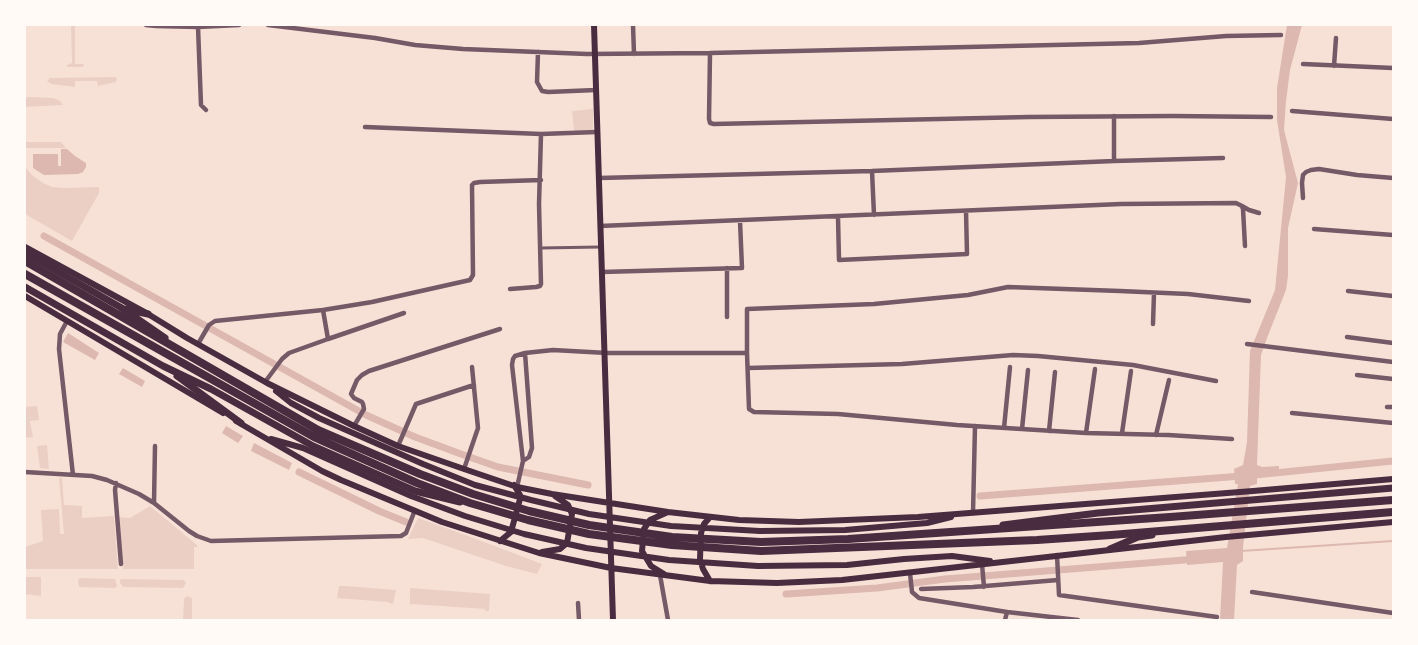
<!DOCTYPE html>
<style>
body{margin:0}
#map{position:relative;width:1418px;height:645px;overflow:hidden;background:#f7e1d7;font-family:Manrope,sans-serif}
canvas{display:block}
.frame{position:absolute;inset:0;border:26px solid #fffaf5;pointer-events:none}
</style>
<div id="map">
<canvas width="1418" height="645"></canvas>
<div class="frame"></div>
</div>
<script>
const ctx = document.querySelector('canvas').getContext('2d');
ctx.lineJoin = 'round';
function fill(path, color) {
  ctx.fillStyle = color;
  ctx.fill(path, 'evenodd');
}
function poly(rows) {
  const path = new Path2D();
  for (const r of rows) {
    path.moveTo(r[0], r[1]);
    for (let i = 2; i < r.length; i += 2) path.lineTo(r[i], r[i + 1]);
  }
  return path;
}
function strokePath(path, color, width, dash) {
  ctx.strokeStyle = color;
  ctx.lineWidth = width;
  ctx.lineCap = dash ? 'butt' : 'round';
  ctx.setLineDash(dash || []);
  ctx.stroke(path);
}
fill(poly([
 [71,25,75,25,75,64,84,64,83,67,67,67,67,65,72,63],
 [115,77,117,78,116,82,98,86,97,81,75,81,75,87,51,84,47,81,50,78],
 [28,97,53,98,60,101,63,105,25,107,25,98],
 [593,109,593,131,574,131,572,111],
 [25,142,61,142,66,148,25,148],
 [25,167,33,176,43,183,52,187,65,188,99,187,99,193,72,241,25,214],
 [37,406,39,420,30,421,33,437,25,438,25,407],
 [47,445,49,469,40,468,37,446],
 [59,478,62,478,64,505,82,506,82,518,114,516,118,569,25,569,25,547,43,541,41,510,59,509,60,534,64,534],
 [150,506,197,545,197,547,194,547,194,569,123,569,118,517,130,518],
 [418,518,471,537,542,564,537,574,506,566,423,538,408,539],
 [25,577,41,577,41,596,25,594],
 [80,578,115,579,117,586,115,588,79,587,78,580],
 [122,579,184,580,186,583,183,588,123,587,120,583,120,580],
 [339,586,345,586,396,590,393,604,389,603,388,602,337,598],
 [410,588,490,594,489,611,485,611,485,609,412,604,410,605],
 [187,596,192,598,192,620,183,620,184,599]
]), '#ebcfc5');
fill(poly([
 [1287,25,1302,25,1290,70,1286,101,1284,130,1298,183,1288,228,1288,276,1286,290,1267,338,1261,355,1257,465,1262,467,1279,466,1279,470,1262,471,1262,474,1257,475,1257,484,1250,486,1243,547,1243,561,1237,565,1234,620,1220,620,1223,562,1187,565,1186,551,1227,548,1238,484,1235,484,1234,469,1243,465,1247,442,1250,351,1275,290,1286,177,1277,120,1277,88],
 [61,149,67,149,75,156,86,163,86,167,83,172,78,174,44,175,33,168,33,154,58,154,58,166,61,166],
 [68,333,99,353,95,360,63,342],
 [123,368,145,381,142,387,119,374],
 [226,426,243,436,238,443,222,433],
 [254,443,292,463,289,470,251,451]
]), '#dcb8b0');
strokePath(poly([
 [1241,551,1393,541]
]), '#dcb8b0', 2);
strokePath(poly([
 [44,236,366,415,415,437,461,454,498,467,588,485],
 [299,472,379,511,406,522],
 [1255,475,1393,461],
 [980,496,1242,476],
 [786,594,877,588,945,579,1197,559]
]), '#dcb8b0', 7);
strokePath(poly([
 [540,248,600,247]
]), '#755966', 3);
strokePath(poly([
 [146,25,156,26,198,27,239,25],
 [268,25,375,38,415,45,463,49,587,54,710,53,1139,43,1226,36,1281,35],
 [633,25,634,54],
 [198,27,201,105,206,110],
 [538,52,537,82,542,91,548,92,596,90],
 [710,53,709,119,710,123,714,124,1029,117,1173,116,1271,117],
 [1303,64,1393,68],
 [1334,66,1336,38],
 [1292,111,1393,119],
 [1114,116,1114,161],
 [365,127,541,134,597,132],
 [872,171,874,215],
 [599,178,872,171,1114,161,1223,158],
 [1303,198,1302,183,1303,175,1306,172,1311,170,1319,169,1357,175,1393,178],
 [1242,206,1249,210,1259,213],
 [838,217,839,260,967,254,966,211],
 [600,226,1121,204,1236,203,1242,206,1243,209,1245,246],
 [1314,229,1393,235],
 [602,272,742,268,740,221],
 [510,289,536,287,540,286,541,284,539,204,541,134],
 [1348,291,1393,296],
 [727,317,727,268],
 [67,321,60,334,59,349,73,475],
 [1153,324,1154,293],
 [1347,337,1393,343],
 [328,339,404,313],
 [198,344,209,325,215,321,323,310,372,302,470,280,473,275,472,185,474,183,480,182,541,180],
 [1247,344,1393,362],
 [747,353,747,309,874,304,968,295,1008,287,1120,291,1188,294,1249,301],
 [748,368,902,364,1013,355,1038,356,1133,365,1216,381],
 [1357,375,1393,379],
 [265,382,282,359,289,353,328,339,323,310],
 [1387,407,1393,407],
 [1292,413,1393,423],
 [354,426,364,409,363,404,362,402,354,398,351,394,357,380,362,375,369,371,500,329],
 [1004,428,1010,367],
 [1022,429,1028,370],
 [1049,431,1055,372],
 [1086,433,1095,369],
 [1122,433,1131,371],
 [1156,435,1169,380],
 [398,446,416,404,474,385],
 [523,461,529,457,532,448,525,353],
 [464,469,478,428,472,367],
 [25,472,92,476,107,480,139,494,154,503,189,531,197,536,211,541,401,536,406,533,415,510],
 [116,483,115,490,121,564],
 [517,487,523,461,512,365,513,359,515,356,525,353,553,350,607,353,747,353,749,409,754,412,838,414,957,425,1086,433,1168,435,1232,439],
 [154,503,155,446],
 [973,513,975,426],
 [1057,555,1059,595,1217,617],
 [982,564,984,587],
 [910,573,912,592,919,598,1007,612,1078,620],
 [660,575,668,620],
 [921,589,973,587,1058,580],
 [1252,592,1393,613],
 [578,603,579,620],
 [1005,620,1007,612]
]), '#755966', 4.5);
strokePath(poly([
 [594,25,613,620],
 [25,247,148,314,187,338,267,383,354,426,398,446,464,469,517,487,552,494,668,512,739,520,799,522,918,517,1253,491,1393,479],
 [25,296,223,413],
 [276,391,291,403,319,418,423,464,475,485,531,500,589,514,671,526,760,531,845,530,927,523,951,517],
 [236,421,322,471,341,480,442,522,539,553,611,568,710,581,777,583,842,580,1226,537,1393,522],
 [271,439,303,448,411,496,465,516,524,534,586,548,669,560,758,566,847,565,904,559,952,556,990,561],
 [500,541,511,532,520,499,520,495,514,485],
 [542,552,560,549,567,543,572,514,568,505,555,496],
 [664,574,651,566,642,551,644,529,650,520,668,512],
 [710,581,703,569,700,559,701,533,704,524,710,517]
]), '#4a2c40', 6);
strokePath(poly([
 [25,253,120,307,165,338],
 [25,287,163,366,211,389,313,446,415,491,460,502],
 [125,309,148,314],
 [177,376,241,423],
 [1003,525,1098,513,1393,488],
 [1110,549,1138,537,1152,535]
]), '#4a2c40', 7);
strokePath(poly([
 [25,261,318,430,420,474,473,494,529,511,589,525,672,537,761,542,848,539,1170,517,1393,500],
 [25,274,314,437,417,483,470,503,528,520,589,534,672,545,761,551,1037,540,1111,535,1393,512]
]), '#4a2c40', 8);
</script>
